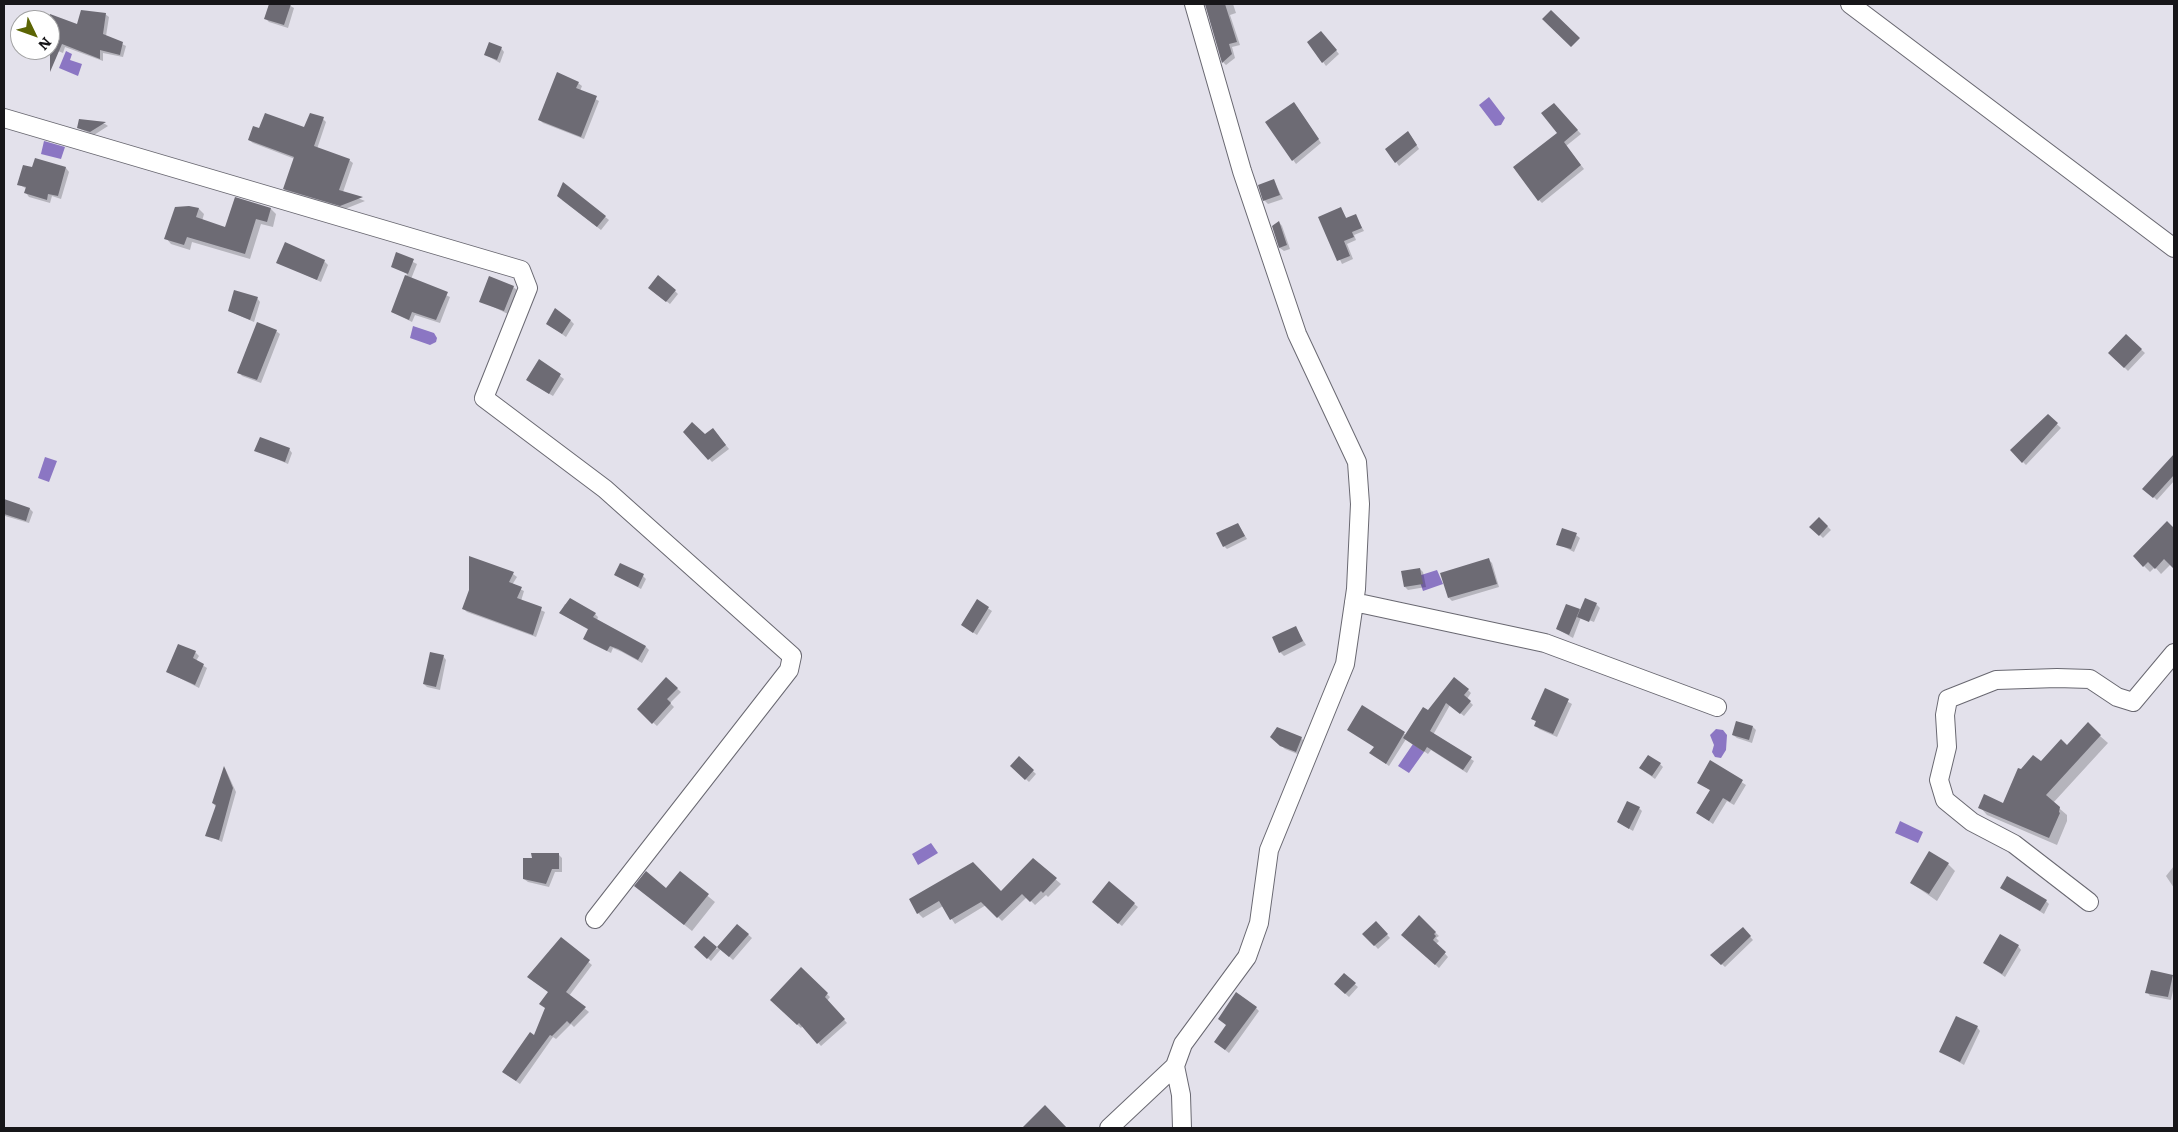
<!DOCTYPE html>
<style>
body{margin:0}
#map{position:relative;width:2178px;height:1132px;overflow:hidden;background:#e3e1eb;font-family:Literata,serif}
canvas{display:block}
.frame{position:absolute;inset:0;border:5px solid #171619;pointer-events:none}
.north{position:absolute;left:10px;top:10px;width:50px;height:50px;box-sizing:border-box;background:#fff;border:1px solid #a2a2a3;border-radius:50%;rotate:132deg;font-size:14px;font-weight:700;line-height:20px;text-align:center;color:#171619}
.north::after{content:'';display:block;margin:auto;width:18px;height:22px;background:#5c6504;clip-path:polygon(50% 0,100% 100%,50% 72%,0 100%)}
</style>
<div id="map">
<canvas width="2178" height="1132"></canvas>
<div class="frame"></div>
<div class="north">N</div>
</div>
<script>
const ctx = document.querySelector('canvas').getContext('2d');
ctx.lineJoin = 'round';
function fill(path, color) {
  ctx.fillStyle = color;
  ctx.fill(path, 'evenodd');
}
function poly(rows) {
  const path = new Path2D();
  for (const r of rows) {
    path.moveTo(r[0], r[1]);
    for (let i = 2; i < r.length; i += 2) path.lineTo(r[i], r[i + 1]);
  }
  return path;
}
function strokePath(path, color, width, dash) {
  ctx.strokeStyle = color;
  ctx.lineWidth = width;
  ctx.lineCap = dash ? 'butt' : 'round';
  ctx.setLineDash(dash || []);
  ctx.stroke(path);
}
fill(poly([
 [66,51,72,54,70,60,82,64,78,76,59,68],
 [1489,97,1505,118,1501,125,1495,126,1479,105],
 [44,141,65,147,61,159,41,154],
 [413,326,434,333,437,338,436,342,430,345,410,338],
 [45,457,57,461,49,482,38,478],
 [1437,570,1443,584,1423,591,1418,576],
 [1716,729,1723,730,1727,735,1726,750,1721,758,1715,757,1712,752,1714,745,1710,735],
 [1413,744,1424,752,1409,773,1398,766],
 [1900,821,1923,832,1918,843,1895,833],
 [931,843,938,853,918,865,912,854]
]), '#8b76c3');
fill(poly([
 [270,4,287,4,294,8,288,28,269,22,266,19],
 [1205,4,1233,4,1236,13,1230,15,1240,45,1232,47,1235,58,1226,65,1223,62],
 [48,14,77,26,105,14,109,17,106,36,126,46,123,57,103,53,103,61,65,47,63,53,51,48,50,20,46,20],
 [1324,36,1339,54,1326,66,1309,42],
 [501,48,504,52,500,63,486,55],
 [578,83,582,86,580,91,599,101,584,139,543,123,540,120],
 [1554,105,1581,134,1566,146,1584,169,1542,203,1539,200,1559,134],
 [1297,107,1321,143,1296,164,1267,122],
 [323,119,326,122,317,149,349,160,353,163,343,192,365,201,345,209,287,192,284,189,295,159,253,143,249,140,260,130,305,129],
 [80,120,105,124,108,126,94,135,78,128],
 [1411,136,1419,149,1399,166,1387,149],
 [66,168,69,172,61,199,52,196,50,203,29,197,26,193,27,189,18,184,33,169],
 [1274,181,1283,199,1268,204,1264,200],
 [564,184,609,220,601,230,562,200],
 [236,198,271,209,276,214,273,227,261,224,250,259,192,242,190,250,171,244,166,238,189,207,199,209,204,214,202,221,226,229],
 [1341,209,1347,219,1355,215,1364,231,1354,235,1356,240,1347,244,1353,259,1342,264,1320,218],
 [1279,222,1282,226,1290,249,1284,251,1280,248,1273,226],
 [397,254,417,264,411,279,450,297,440,323,415,315,412,322,392,312,407,274,392,266],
 [324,261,328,265,321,282,278,262],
 [513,287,517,290,508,314,481,301],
 [653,291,675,291,678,294,670,304],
 [257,298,260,302,254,322,229,311],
 [571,321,574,324,566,337,548,324],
 [276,331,280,334,261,383,242,376,239,372],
 [2126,336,2145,353,2128,371,2110,353],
 [540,361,564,379,553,396,531,383],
 [2048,416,2061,428,2026,465,2023,462],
 [684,432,705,436,716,433,729,449,712,462],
 [289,449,292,453,288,464,256,450],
 [2174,456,2174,481,2157,500,2144,488],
 [6,501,30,509,33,512,29,523,5,516,4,507],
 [1819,518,1831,530,1823,538,1811,526],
 [2167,523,2174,530,2174,568,2171,564,2161,574,2155,567,2150,572,2134,556],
 [1238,524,1247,539,1227,549,1224,546],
 [1576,535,1580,538,1574,552,1558,544],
 [470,558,513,574,517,577,512,585,524,591,521,601,545,612,536,637,467,612,464,609,470,590],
 [1488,559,1492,563,1499,587,1452,601,1449,598],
 [1420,569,1423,572,1426,587,1408,590,1405,587],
 [615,575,643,576,646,579,641,589],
 [977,601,992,611,977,635,962,625],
 [565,604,595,614,598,617,597,620,646,647,649,650,642,663,622,652,613,648,611,653,588,642,585,638,589,630,560,613],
 [1596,604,1600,608,1594,622,1581,617,1573,638,1557,629,1579,610],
 [1295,627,1306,645,1284,656,1280,652],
 [195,652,199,656,196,661,207,668,199,688,168,672],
 [443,656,446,660,440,690,427,687,424,684],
 [666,679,681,692,670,703,674,707,657,726,638,709],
 [1468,690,1471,693,1467,699,1473,705,1464,716,1450,705,1433,735,1474,761,1467,773,1431,750,1428,754,1406,739,1389,766,1371,753,1375,747,1363,707,1406,735,1429,711],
 [1546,690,1572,704,1557,737,1539,729,1536,725,1537,722,1532,719],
 [1753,727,1756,730,1752,743,1737,738,1733,735],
 [2100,736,2108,743,2053,803,2067,815,2067,821,2057,845,1987,815,1980,807,2004,804,2041,763,2067,747],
 [1272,737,1301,738,1304,741,1300,755,1285,749],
 [1019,758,1036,774,1029,782,1012,766],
 [1710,762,1746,785,1734,805,1727,801,1713,824,1697,813,1711,791,1698,782],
 [1660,764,1663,767,1655,779,1644,771],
 [225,768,236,792,222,842,207,835,216,807,213,803],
 [1639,808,1642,811,1633,831,1618,822],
 [559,855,562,858,562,872,555,872,549,887,528,882,524,879],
 [1033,860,1061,884,1048,897,1046,895,1035,905,1027,897,1002,921,986,905,955,924,943,906,923,918,918,913,973,864,1001,893],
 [1948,864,1955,871,1937,901,1911,883],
 [2174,866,2174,888,2166,876],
 [680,873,715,902,692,931,636,886,667,889],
 [1109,883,1138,907,1122,926,1097,905],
 [2002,888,2046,901,2049,904,2044,914],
 [1419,917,1439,936,1436,938,1439,941,1436,944,1448,957,1439,968,1403,935],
 [1376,923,1390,938,1378,949,1364,934],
 [737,925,752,938,733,960,721,949,711,961,696,947,704,937,717,949],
 [1743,929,1753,940,1725,967,1712,955],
 [561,939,592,965,569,996,589,1012,574,1027,571,1024,556,1039,553,1037,520,1084,507,1075,535,1037,546,1009],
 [2018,946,2021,950,2005,977,1985,963],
 [801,969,830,997,827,1001,847,1023,821,1046,803,1026,801,1028,772,1000],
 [1344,975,1358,987,1349,997,1339,988],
 [2172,976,2174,986,2171,1000,2150,996,2147,992],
 [1256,1008,1259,1011,1229,1053,1215,1042,1228,1025],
 [1977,1027,1980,1031,1964,1065,1940,1051]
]), '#0003');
fill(poly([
 [269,4,291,4,284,25,264,19],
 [1205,4,1225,4,1237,42,1229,44,1232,54,1222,63],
 [81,10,106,13,103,34,123,42,120,55,100,50,100,59,62,44,50,72,50,14,77,24],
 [1551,10,1580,38,1571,47,1542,19],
 [1321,31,1337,50,1322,63,1307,42],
 [489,42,502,47,497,60,484,55],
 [557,72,579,82,576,88,597,96,581,137,538,120],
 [1294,102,1319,139,1292,161,1265,122],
 [1554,103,1578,130,1564,142,1581,165,1538,201,1513,167,1557,133,1541,113],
 [265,113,304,127,310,113,324,117,314,146,350,159,339,190,363,197,340,206,283,189,294,157,248,140,253,126,259,128],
 [79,119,106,122,90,132,77,128],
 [1408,131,1417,145,1395,163,1385,149],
 [35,158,66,167,58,196,48,194,47,200,24,193,26,187,17,185,23,165,32,167],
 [1274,179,1280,195,1263,201,1258,185],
 [563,182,606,216,597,227,557,196],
 [235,197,271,208,267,222,256,219,245,254,187,237,184,245,164,239,175,207,189,206,199,208,196,217,225,227],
 [1341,207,1346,218,1356,214,1362,228,1352,232,1354,237,1344,241,1350,256,1337,261,1318,217],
 [1279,221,1287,245,1279,248,1272,226],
 [285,242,325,260,317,280,276,263],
 [396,252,414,259,408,274,391,267],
 [405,275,448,292,436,320,412,312,409,320,391,312],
 [658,275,676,290,666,302,648,288],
 [489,276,514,286,504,311,479,302],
 [234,290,258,297,250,320,228,311],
 [555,308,571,320,562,334,546,324],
 [257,322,277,330,257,380,237,373],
 [2126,334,2142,349,2124,368,2108,353],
 [539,359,561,374,549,394,526,380],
 [2048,414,2058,423,2022,463,2010,450],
 [692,422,705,434,713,428,726,445,708,460,683,432],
 [260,437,290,448,285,462,254,451],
 [2174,454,2174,475,2153,498,2142,489],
 [4,499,30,508,26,521,4,514],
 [1819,517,1828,526,1819,536,1809,527],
 [2167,521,2174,528,2174,569,2164,559,2155,569,2148,562,2143,567,2133,556],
 [1238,523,1245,536,1223,547,1216,533],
 [1562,528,1577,533,1571,549,1556,545],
 [469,556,514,572,509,582,522,587,517,598,542,607,533,635,462,609,469,590],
 [1489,558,1497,584,1448,598,1440,573],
 [620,563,644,574,638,587,614,575],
 [1420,568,1423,584,1404,587,1401,571],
 [570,598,596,613,593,617,646,646,638,660,618,649,610,646,607,651,583,639,588,629,559,613],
 [1585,598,1597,603,1589,622,1577,617],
 [977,599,989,607,973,633,961,625],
 [1566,604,1580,609,1569,635,1556,629],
 [1296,626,1303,641,1279,653,1272,637],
 [178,644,196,651,193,658,204,664,195,685,166,672],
 [430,652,444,655,436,687,423,684],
 [666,677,678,688,667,699,671,703,652,724,637,709],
 [1454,677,1469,689,1464,695,1471,701,1460,714,1446,703,1430,731,1472,757,1463,770,1427,747,1424,752,1403,738,1423,707,1428,710],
 [1545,688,1569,699,1553,734,1534,726,1536,721,1531,719],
 [1362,705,1405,732,1386,764,1369,753,1374,747,1347,730],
 [1736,721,1753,726,1749,740,1732,735],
 [2088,722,2101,735,2046,795,2060,807,2059,812,2060,813,2049,838,1978,808,1984,794,2003,803,2018,768,2021,769,2033,755,2041,761,2061,739,2067,745],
 [1277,727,1302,737,1296,752,1280,746,1270,737],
 [1648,755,1661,763,1652,776,1639,768],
 [1019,756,1034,770,1025,780,1010,766],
 [1710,760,1743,780,1730,802,1723,798,1709,821,1696,813,1710,790,1697,783],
 [224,766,233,788,219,840,205,836,216,805,212,803],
 [1627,801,1640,807,1629,829,1617,822],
 [1929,851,1949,863,1929,894,1910,883],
 [531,853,559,853,559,869,552,869,546,884,523,879,523,858,532,858],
 [1033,858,1057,878,1043,893,1041,891,1030,902,1022,894,997,918,981,902,950,920,939,901,917,914,909,899,973,862,1001,891],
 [646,871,666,888,680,871,709,894,684,925,634,886],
 [2007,876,2047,900,2040,911,2000,888],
 [1109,881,1135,903,1118,924,1092,902],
 [1419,915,1436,932,1434,934,1436,936,1433,940,1446,952,1435,965,1401,935],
 [1376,921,1388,934,1374,946,1362,934],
 [737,924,749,934,729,957,717,947],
 [1743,927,1751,936,1721,965,1710,955],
 [2000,934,2019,945,2002,974,1983,963],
 [704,936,717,947,707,959,694,947],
 [561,937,590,960,566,992,586,1007,570,1024,567,1021,552,1036,550,1035,516,1081,502,1072,530,1032,534,1035,545,1008,539,1004,548,992,527,977],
 [801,967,828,993,825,997,845,1019,817,1044,799,1023,797,1025,770,1000],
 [2151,970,2173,975,2168,997,2145,993],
 [1344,973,1356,983,1345,994,1334,984],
 [1236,992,1257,1007,1225,1050,1214,1042,1226,1025,1218,1019],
 [1956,1016,1978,1026,1960,1062,1939,1052],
 [1045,1105,1067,1128,1022,1128]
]), '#6d6b74');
const street = poly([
 [1850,4,2174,248],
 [4,118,521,270,528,288,484,398,605,489,792,656,789,670,595,919],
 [1354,602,1545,643,1717,707],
 [2089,902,2014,844,1972,822,1945,800,1939,780,1947,747,1945,715,1948,699,1996,680,2057,678,2090,679,2117,697,2133,702,2174,653],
 [1109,1128,1175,1066],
 [1182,1128,1181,1095,1175,1066,1183,1044,1247,957,1259,923,1269,850,1345,664,1356,589,1360,504,1357,462,1297,334,1242,171,1194,4]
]);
strokePath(street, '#696871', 20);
strokePath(street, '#fff', 18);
</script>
